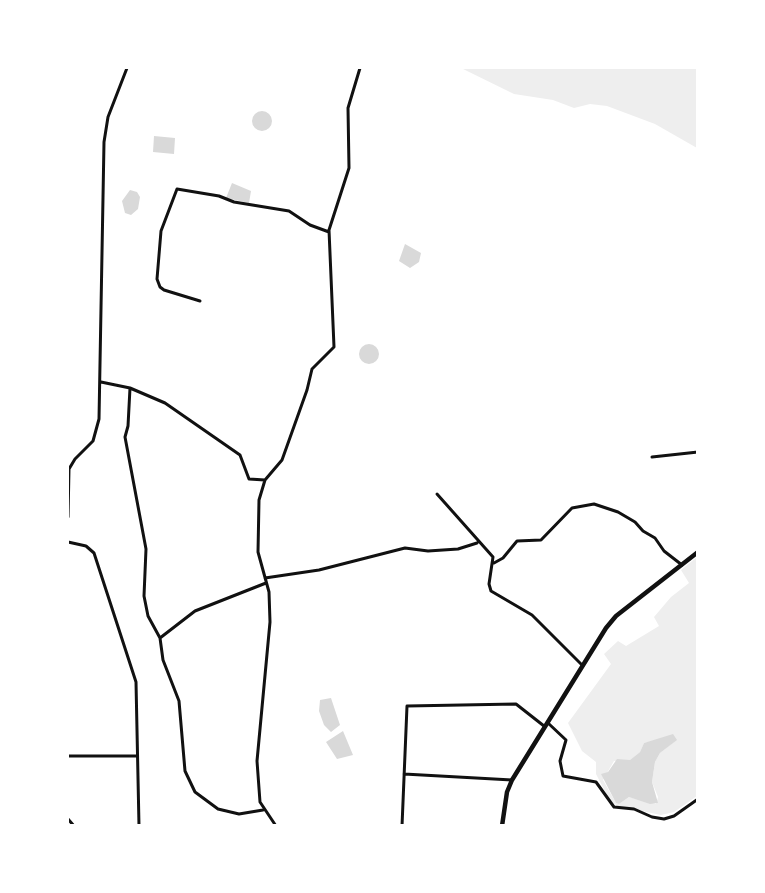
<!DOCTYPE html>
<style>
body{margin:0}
#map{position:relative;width:765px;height:893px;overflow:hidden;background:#fff;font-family:Cabin,sans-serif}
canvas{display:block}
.frame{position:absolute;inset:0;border:69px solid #fff;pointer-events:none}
</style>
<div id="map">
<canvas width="765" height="893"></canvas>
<div class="frame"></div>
</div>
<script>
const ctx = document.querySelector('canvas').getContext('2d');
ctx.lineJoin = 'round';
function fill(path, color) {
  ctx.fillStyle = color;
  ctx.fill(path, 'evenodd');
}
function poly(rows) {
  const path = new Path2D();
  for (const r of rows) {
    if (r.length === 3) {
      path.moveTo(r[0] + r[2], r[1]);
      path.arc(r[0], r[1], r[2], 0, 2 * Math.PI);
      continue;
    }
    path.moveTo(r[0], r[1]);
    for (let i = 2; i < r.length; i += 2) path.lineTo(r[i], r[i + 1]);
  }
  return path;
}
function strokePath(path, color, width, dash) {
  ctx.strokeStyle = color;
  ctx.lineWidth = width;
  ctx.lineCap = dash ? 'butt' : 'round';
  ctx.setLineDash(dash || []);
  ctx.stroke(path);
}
fill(poly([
 [461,68,697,68,697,148,655,124,607,106,590,104,574,108,553,100,514,94],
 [697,557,697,796,674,812,661,815,618,806,610,801,596,774,596,762,582,751,568,723,611,664,604,654,618,641,626,646,659,626,654,617,671,597,689,583,681,570],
 [666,738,675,741,660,753,655,762,652,782,658,797,656,804,629,797,619,804,616,803,603,780,614,761,629,761,640,752,644,743]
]), '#eee');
fill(poly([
 [262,121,10],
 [154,136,175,138,174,154,153,152],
 [232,183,251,191,249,203,226,198],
 [130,190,137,192,140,197,138,209,131,215,125,213,122,201],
 [405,244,421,253,419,262,410,268,399,261],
 [369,354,10],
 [331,698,340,725,331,732,324,725,319,711,320,700],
 [343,731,353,755,337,759,326,742],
 [673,734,677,740,660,753,655,762,652,782,658,803,650,804,629,797,619,804,616,803,601,774,608,772,617,759,630,760,640,752,644,743]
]), '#d9d9d9');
strokePath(poly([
 [200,301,164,290,160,287,157,279,161,231,177,189,219,196,234,202,289,211,310,225,329,232],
 [101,382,130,388,165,403,240,455,249,479,265,480,282,460,307,390,312,369,334,347,329,230,349,168,348,108,360,68],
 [130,388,128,426,125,437,146,549,144,596,148,616,160,638,163,660,179,701,185,771,195,792,218,809,239,814,263,810],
 [652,457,698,452],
 [265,480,259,500,258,552,269,592,270,622,257,761,260,802,276,826],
 [437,494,493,557,489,584,491,591,532,615,582,665],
 [68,517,69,469,75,459,93,441,99,419,104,142,108,117,127,68],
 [68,542,86,546,94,553,136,682,139,826],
 [494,563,503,558,517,541,541,540,572,508,594,504,618,512,635,522,643,531,655,538,664,551,682,565],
 [265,578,319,570,405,548,428,551,458,549,477,543],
 [160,638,195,611,266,583],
 [548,723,566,740,560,761,563,776,596,782,614,807,634,809,652,817,664,819,674,816,698,799],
 [68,756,137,756],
 [404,774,512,780],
 [68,819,74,826],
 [402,826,407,706,516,704,544,726]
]), '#111', 3);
strokePath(poly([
 [502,826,507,792,512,780,606,628,616,616,698,552]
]), '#111', 4.5);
</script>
